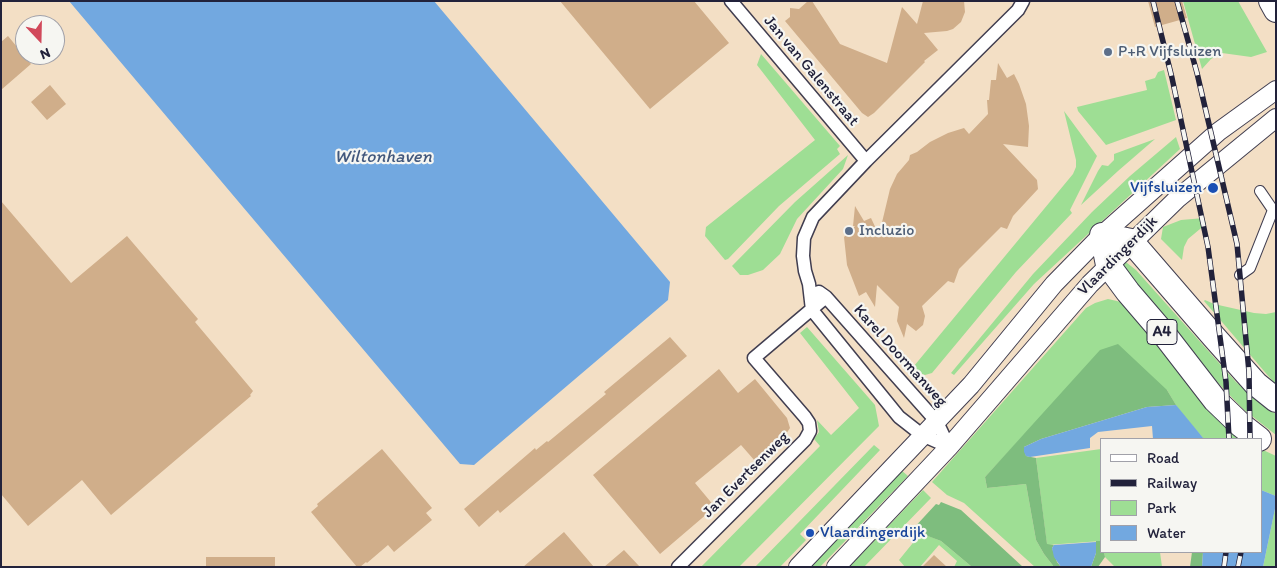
<!DOCTYPE html>
<style>
body{margin:0}
#map{position:relative;width:1277px;height:568px;overflow:hidden;background:#f3dfc5;font-family:Itim,sans-serif}
canvas{display:block}
.frame{position:absolute;inset:0;border:2px solid #22223b;pointer-events:none}
.legend{position:absolute;left:1100px;top:438px;width:162px;height:115px;box-sizing:border-box;background:#f6f6f2;border:1px solid #a1a1a9;margin:0;padding:6px 9px;list-style:none;font-size:15px;color:#22223b}
.legend li{display:flex;align-items:center;gap:10px;height:25px}
.legend b{width:25px;border:1px solid #a1a1a9}
.north{position:absolute;left:15px;top:15px;width:50px;height:50px;box-sizing:border-box;background:#f6f6f2;border:1px solid #a1a1a9;border-radius:50%;rotate:159deg;font-size:14px;font-weight:700;line-height:20px;text-align:center;color:#22223b}
.north::after{content:'';display:block;margin:auto;width:18px;height:22px;background:#d1495b;clip-path:polygon(50% 0,100% 100%,50% 72%,0 100%)}
</style>
<div id="map">
<canvas width="1277" height="568"></canvas>
<div class="frame"></div>
<ul class="legend">
<li><b style="height:6px;background:#fff"></b>Road</li>
<li><b style="height:6px;background:#22223b"></b>Railway</li>
<li><b style="height:14px;background:#9ede94"></b>Park</li>
<li><b style="height:14px;background:#72a8e0"></b>Water</li>
</ul>
<div class="north">N</div>
</div>
<script>
const ctx = document.querySelector('canvas').getContext('2d');
ctx.lineJoin = 'round';
function fill(path, color) {
  ctx.fillStyle = color;
  ctx.fill(path, 'evenodd');
}
function poly(rows) {
  const path = new Path2D();
  for (const r of rows) {
    path.moveTo(r[0], r[1]);
    for (let i = 2; i < r.length; i += 2) path.lineTo(r[i], r[i + 1]);
  }
  return path;
}
function strokePath(path, color, width, dash) {
  ctx.strokeStyle = color;
  ctx.lineWidth = width;
  ctx.lineCap = dash ? 'butt' : 'round';
  ctx.setLineDash(dash || []);
  ctx.stroke(path);
}
function drawText(font, color, halo, rows, align = 'center') {
  ctx.font = font + ' Itim,sans-serif';
  ctx.lineWidth = 4.5;
  ctx.setLineDash([]);
  ctx.textBaseline = 'middle';
  ctx.strokeStyle = halo;
  ctx.fillStyle = color;
  for (const [text, x, y, turn = 0] of rows) {
    ctx.save();
    ctx.translate(x, y);
    ctx.rotate((+turn || 0) * Math.PI / 180);
    ctx.textAlign = isNaN(turn) ? turn : align;
    if (halo) ctx.strokeText(text, 0, 0);
    ctx.fillText(text, 0, 0);
    ctx.restore();
  }
}
fill(poly([
 [1183,1,1238,1,1267,52,1251,57,1222,53,1211,59,1202,69],
 [761,54,840,146,837,149,840,154,779,206,728,259,725,260,705,236,706,227,815,140,757,65],
 [1164,70,1176,120,1106,145,1078,111,1077,107,1147,90,1145,81,1155,78,1158,72],
 [1064,111,1097,156,1070,210,1072,213,1016,272,932,373,925,375,919,373,914,366,1073,174,1076,167,1076,160],
 [1176,137,1180,149,1034,284,954,375,951,373,1033,274,1092,212,1130,176],
 [1155,139,1118,171,1081,205,1098,171,1102,165,1108,166,1114,160,1114,154],
 [848,155,843,169,797,219,780,254,763,270,748,275,740,275,732,266,795,202],
 [1204,218,1206,224,1188,239,1184,247,1182,260,1161,239,1163,227,1181,220],
 [1122,259,1136,270,1236,382,1264,406,1276,414,1276,435,1243,409,1219,384,1126,277,1119,263],
 [1108,299,1121,302,1251,439,1204,439,1180,412,1167,390,1024,435,985,477,987,488,1026,484,1036,540,1044,554,1054,567,1035,567,964,503,947,495,932,482,1086,308,1095,303],
 [1205,300,1214,304,1254,313,1266,314,1276,312,1276,385,1204,301],
 [807,327,875,405,879,426,739,567,701,567,820,446,814,439,819,432,817,420,831,435,859,408,800,333],
 [874,445,880,450,800,534,806,540,780,567,755,567],
 [1101,449,1101,541,1047,545,1036,458],
 [1261,449,1276,456,1276,496,1261,490],
 [901,470,908,476,820,567,809,567],
 [923,490,931,498,864,567,849,567],
 [1276,504,1276,567,1263,567],
 [921,533,941,541,972,567,954,567,957,561,939,545,920,567,905,567,899,560],
 [1104,552,1160,552,1162,567,1115,567,1105,557]
]), '#9ede94');
fill(poly([
 [1118,344,1167,390,1176,405,1147,407,1041,439,1024,447,1026,456,1036,458,1047,544,1054,545,1052,548,1057,562,1061,567,1054,567,1044,554,1036,540,1026,484,987,488,985,477,1100,350],
 [941,502,961,510,1023,567,972,567,941,541,912,530,936,504,939,505],
 [1096,541,1101,541,1101,552,1104,552,1105,557,1098,567,1091,567,1096,553],
 [1192,552,1203,552,1202,567,1190,567]
]), '#7ebd7e');
fill(poly([
 [69,1,434,1,670,282,668,300,474,465,460,464],
 [1176,405,1204,439,1153,439,1152,426,1098,432,1090,438,1090,448,1030,457,1026,456,1024,452,1024,447,1041,439,1147,407],
 [1261,490,1276,496,1276,504,1263,567,1202,567,1203,552,1261,552],
 [1096,542,1096,553,1091,567,1061,567,1054,557,1052,548,1054,545]
]), '#72a8e0');
fill(poly([
 [560,1,694,1,729,43,650,109],
 [808,1,812,1,840,44,887,63,902,7,917,24,923,1,964,1,965,12,961,22,953,29,947,31,924,33,938,50,924,61,925,62,874,113,868,117,862,113,785,21,790,17,790,8,799,9],
 [1148,1,1182,1,1187,18,1155,27],
 [8,36,31,64,1,90,1,42],
 [998,63,1007,78,1014,74,1019,84,1026,104,1029,126,1028,147,1003,144,1037,180,1038,189,1013,216,1007,229,1001,227,959,269,954,283,948,281,922,306,925,316,923,325,916,331,907,324,904,338,897,321,899,307,877,285,875,307,866,292,859,296,847,265,844,237,855,226,853,226,855,206,864,221,871,218,879,235,890,189,897,174,909,160,910,155,917,152,930,142,948,133,964,128,969,134,988,114,987,100,989,100,991,80,996,80],
 [50,85,66,104,47,120,31,102],
 [1,201,71,283,127,236,198,319,195,322,253,391,250,395,251,396,111,515,82,480,28,526,1,494],
 [670,337,687,356,500,513,498,510,479,527,464,509,535,448,536,450,547,441,548,442,606,394,604,392],
 [719,369,738,393,755,379,787,418,790,428,786,434,755,461,741,445,695,483,715,507,660,554,593,475],
 [382,449,432,508,426,513,432,520,394,552,388,545,367,563,366,562,360,567,357,567,311,512,318,506,317,504],
 [564,532,594,567,523,567],
 [624,550,640,567,604,567],
 [934,555,947,567,922,567],
 [206,557,275,557,275,567,206,567]
]), '#d0ae8a');
const pedestrian = poly([
 [1240,275,1250,268,1273,210,1260,191]
]);
const minor = poly([
 [731,1,866,161],
 [819,292,826,297,937,422,949,447],
 [949,447,922,435,899,417,812,310,809,284,805,271,803,256,804,238,813,217,866,161,1018,10,1023,1],
 [678,567,805,440,810,431,809,423,805,417,754,358,826,297]
]);
const secondary = poly([
 [798,567,971,385,1054,284,1102,235,1218,132,1276,90],
 [836,567,949,447,1090,284,1177,199,1276,118]
]);
const motorway = poly([
 [1271,1,1276,10],
 [1259,439,1241,425,1215,400,1164,334,1128,292,1108,265,1102,235,1131,241,1214,337,1256,384,1276,400]
]);
strokePath(pedestrian, '#413e50', 12);
strokePath(minor, '#413e50', 15);
strokePath(secondary, '#413e50', 20);
strokePath(motorway, '#413e50', 26);
strokePath(pedestrian, '#fff', 10);
strokePath(minor, '#fff', 12);
strokePath(secondary, '#fff', 18);
strokePath(motorway, '#fff', 24);
const rail = poly([
 [1153,1,1172,78,1208,247,1226,382,1229,439],
 [1177,1,1197,73,1237,244,1249,372,1250,439],
 [1224,567,1226,552],
 [1238,567,1241,552]
]);
strokePath(rail, '#22223b', 5.5);
strokePath(rail, '#f6f6f2', 4, [11]);
for (const [x, y, r, color] of [
 [1108,52,5,"#5c6f8a"],
 [1213,188,6,"#1a4fb4"],
 [849,231,5,"#5c6f8a"],
 [810,533,5,"#1a4fb4"]
]) {
  const dot = new Path2D();
  dot.arc(x, y, r, 0, 2 * Math.PI);
  ctx.fillStyle = color;
  ctx.fill(dot);
  strokePath(dot, '#f6f6f2', 2);
}
for (const [x, y, w] of [
 [1162,332,30]
]) {
  const box = new Path2D();
  box.roundRect(x - w / 2, y - 12.5, w, 25, 4);
  ctx.fillStyle = '#f6f6f2';
  ctx.fill(box);
  strokePath(box, '#22223b', 1);
}
drawText('bold 15px', '#22223b', null, [
 ["A4",1162,332]
]);
drawText('16px', '#4e5e75', '#f6f6f2', [
 ["P+R Vijfsluizen",1118,52],
 ["Incluzio",859,231]
], 'left');
drawText('16px', '#22223b', '#f6f6f2', [
 ["Jan van Galenstraat",811,71,50],
 ["Vlaardingerdijk",1118,256,-45],
 ["Karel Doormanweg",900,356,48],
 ["Jan Evertsenweg",746,475,-45]
]);
drawText('16px', '#164399', '#f6f6f2', [
 ["Vijfsluizen",1202,188],
 ["Vlaardingerdijk",820,533,"left"]
], 'right');
drawText('italic 18px', '#42587d', '#f6f6f2', [
 ["Wiltonhaven",383,157]
]);
</script>
